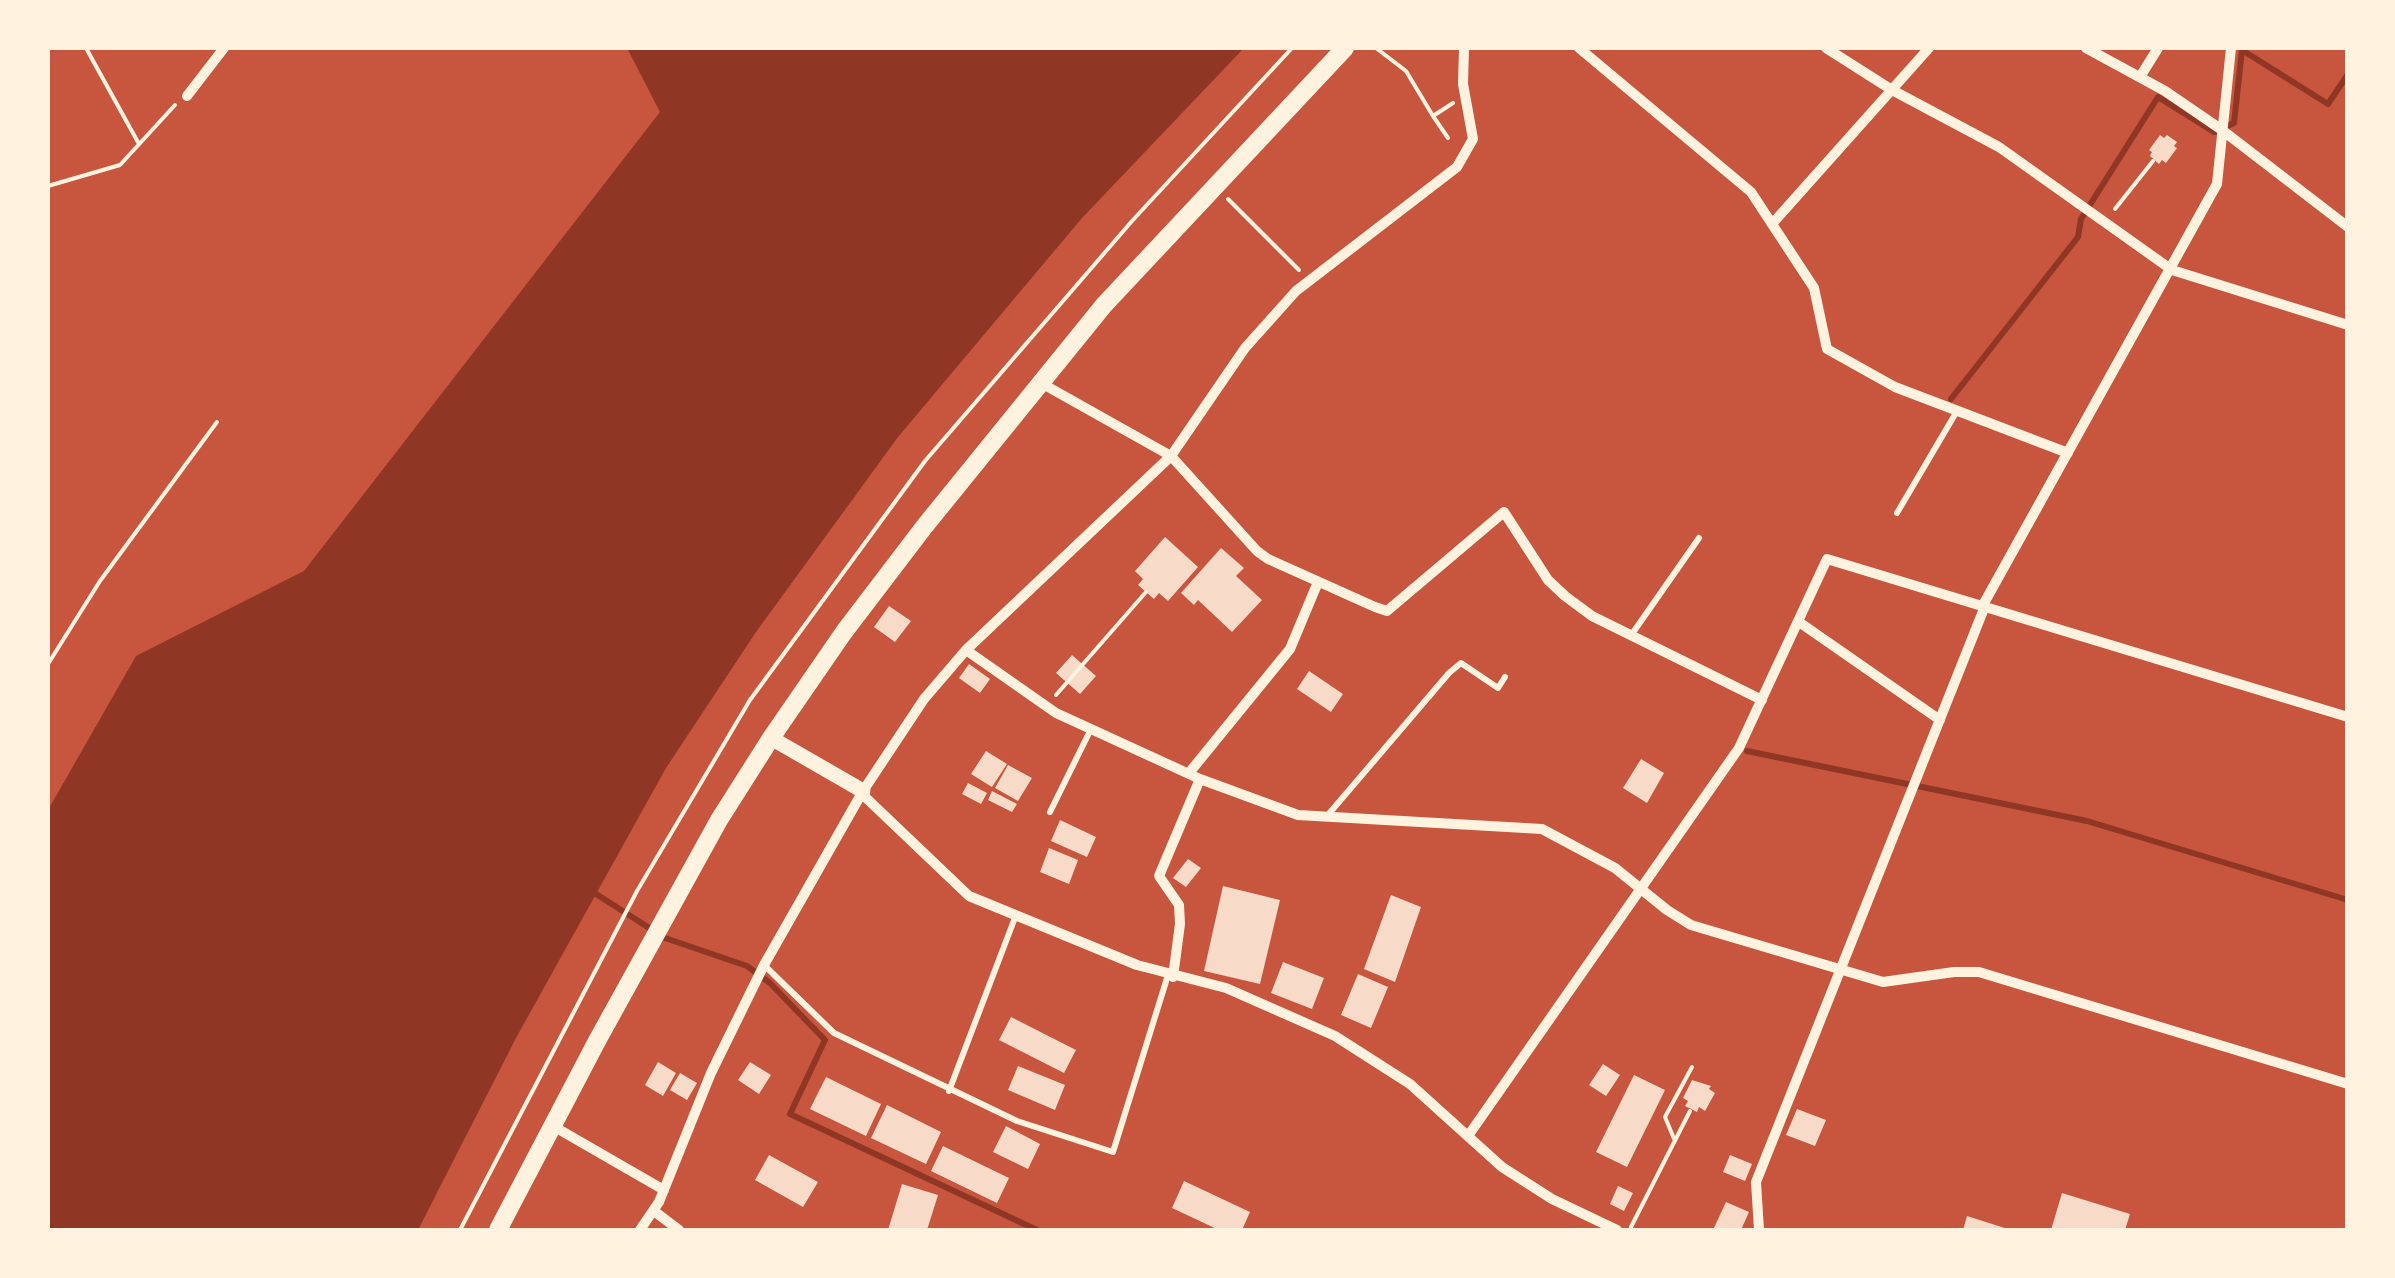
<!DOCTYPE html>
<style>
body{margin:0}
#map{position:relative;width:2395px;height:1278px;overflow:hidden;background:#c8553d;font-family:"Asap Condensed",sans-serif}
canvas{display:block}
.frame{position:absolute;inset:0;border:50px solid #fff3e0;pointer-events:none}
</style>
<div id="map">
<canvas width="2395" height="1278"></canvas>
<div class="frame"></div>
</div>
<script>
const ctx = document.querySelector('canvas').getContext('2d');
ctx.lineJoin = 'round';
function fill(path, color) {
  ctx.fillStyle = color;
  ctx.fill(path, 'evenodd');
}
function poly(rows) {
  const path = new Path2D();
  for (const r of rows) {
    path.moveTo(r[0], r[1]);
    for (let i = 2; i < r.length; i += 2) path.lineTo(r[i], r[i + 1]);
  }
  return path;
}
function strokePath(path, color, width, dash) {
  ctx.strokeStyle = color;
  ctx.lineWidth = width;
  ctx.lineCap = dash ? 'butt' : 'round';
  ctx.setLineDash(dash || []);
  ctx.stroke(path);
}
fill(poly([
 [627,48,1244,48,1082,218,898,437,756,632,666,768,516,1038,418,1230,48,1230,48,810,136,656,304,571,660,112]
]), '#8f3625');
strokePath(poly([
 [1951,399,2078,237,2081,219,2158,97,2214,132,2234,123,2242,50,2328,104,2348,74],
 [1747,751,2087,821,2348,900],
 [596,894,665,938,747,966,770,983,825,1040,790,1114,1037,1230]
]), '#8f3625', 6);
fill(poly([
 [2160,135,2164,138,2167,135,2177,142,2174,146,2177,148,2166,163,2162,160,2159,164,2150,156,2152,152,2149,150],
 [1165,537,1198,567,1168,601,1159,593,1154,599,1138,585,1143,579,1135,571],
 [1221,548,1244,568,1236,576,1262,600,1232,632,1198,600,1194,605,1181,593],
 [889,606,911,621,895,642,874,627],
 [1072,655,1096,676,1080,694,1056,673],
 [969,664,990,679,980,693,959,678],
 [1309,671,1343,694,1331,712,1297,689],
 [986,751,1007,764,992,787,971,774],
 [1641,759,1664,773,1647,803,1623,788],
 [1008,765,1032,778,1018,801,995,788],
 [968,783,987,793,981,804,962,794],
 [992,791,1017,804,1012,812,988,800],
 [1060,820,1096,837,1087,857,1051,841],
 [1049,848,1078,860,1069,884,1040,872],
 [1188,859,1201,868,1186,887,1173,878],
 [1223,886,1280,900,1260,984,1204,971],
 [1391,895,1421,907,1395,982,1364,969],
 [1283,962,1324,978,1312,1009,1271,993],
 [1358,974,1388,987,1371,1028,1341,1015],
 [1011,1017,1076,1050,1064,1073,999,1040],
 [658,1062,676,1073,663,1096,645,1085],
 [750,1062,771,1075,759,1094,738,1080],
 [1603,1064,1620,1075,1606,1096,1589,1085],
 [1018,1066,1065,1085,1055,1110,1008,1090],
 [680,1073,697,1083,687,1100,670,1090],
 [1634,1075,1665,1090,1627,1167,1596,1152],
 [826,1077,881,1104,866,1136,810,1109],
 [1692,1080,1711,1086,1709,1089,1715,1093,1705,1111,1699,1107,1697,1112,1685,1106,1688,1101,1683,1098],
 [887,1105,941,1132,926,1164,871,1138],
 [1797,1109,1826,1120,1815,1146,1786,1135],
 [1006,1126,1040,1144,1028,1169,993,1152],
 [943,1146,1009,1178,997,1203,931,1171],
 [769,1155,818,1182,803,1207,755,1180],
 [1730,1155,1752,1164,1745,1181,1723,1172],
 [1184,1181,1250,1212,1242,1230,1219,1230,1172,1208],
 [902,1184,938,1195,927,1230,888,1230],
 [1618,1186,1633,1193,1624,1211,1610,1204],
 [2062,1193,2130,1214,2125,1230,2051,1230],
 [1726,1202,1749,1212,1741,1230,1713,1230],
 [1967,1216,2011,1230,1963,1230]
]), '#f7dbc8');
strokePath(poly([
 [86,48,139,144],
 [1376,48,1406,71,1433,116,1453,103],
 [1433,116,1448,138],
 [48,186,120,165,175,105],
 [1228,199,1299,270],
 [2115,209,2153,161],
 [48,664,100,581,217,422],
 [1056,695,1146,592],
 [1675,1141,1665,1117,1692,1067],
 [1631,1227,1690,1111],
 [460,1230,637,891,750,700,925,461,1132,221,1292,48]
]), '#fff3e0', 4);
strokePath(poly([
 [1897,513,1957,411],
 [1632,634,1699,538],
 [1050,812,1091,729],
 [1327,816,1449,673,1461,663,1498,688,1505,677],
 [764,965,834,1033,1017,1121,1113,1152,1168,975],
 [949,1091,1016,915]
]), '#fff3e0', 6);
strokePath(poly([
 [1579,48,1751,192,1814,288,1827,349,1895,387,2068,453],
 [1826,48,1892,90,1999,147,2172,270,2348,325],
 [2086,48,2165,91,2222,130,2348,227],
 [2140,77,2158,48],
 [187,96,224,48],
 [1772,224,1929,48],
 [1041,383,1171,456,1257,551,1268,559,1375,607,1387,611,1504,512,1548,580,1565,596,1592,616,1762,700],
 [1983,605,2217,184,2231,48],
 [1799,622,1940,720],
 [966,650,1056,713,1200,779,1298,815,1542,829,1615,868,1667,910,1691,925,1883,982,1954,972,1979,972,2348,1084],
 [1189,773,1290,649,1318,582],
 [862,794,969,896,1137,965,1226,988,1335,1036,1410,1084,1502,1167,1552,1199,1617,1230],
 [1173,977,1180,924,1179,905,1159,876,1200,779],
 [553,1126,664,1190],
 [1468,1136,1739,748,1827,559,2348,717],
 [654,1211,679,1230],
 [640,1230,659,1202,711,1073,764,965,863,791,924,699,966,650,1171,456,1245,348,1296,291,1457,167,1473,139,1463,84,1464,48],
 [1759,1230,1756,1182,1985,606]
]), '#fff3e0', 10);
strokePath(poly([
 [771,738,863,791]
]), '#fff3e0', 15);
strokePath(poly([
 [498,1230,597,1041,719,820,771,738,844,632,924,527,1104,305,1345,48]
]), '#fff3e0', 18);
</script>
